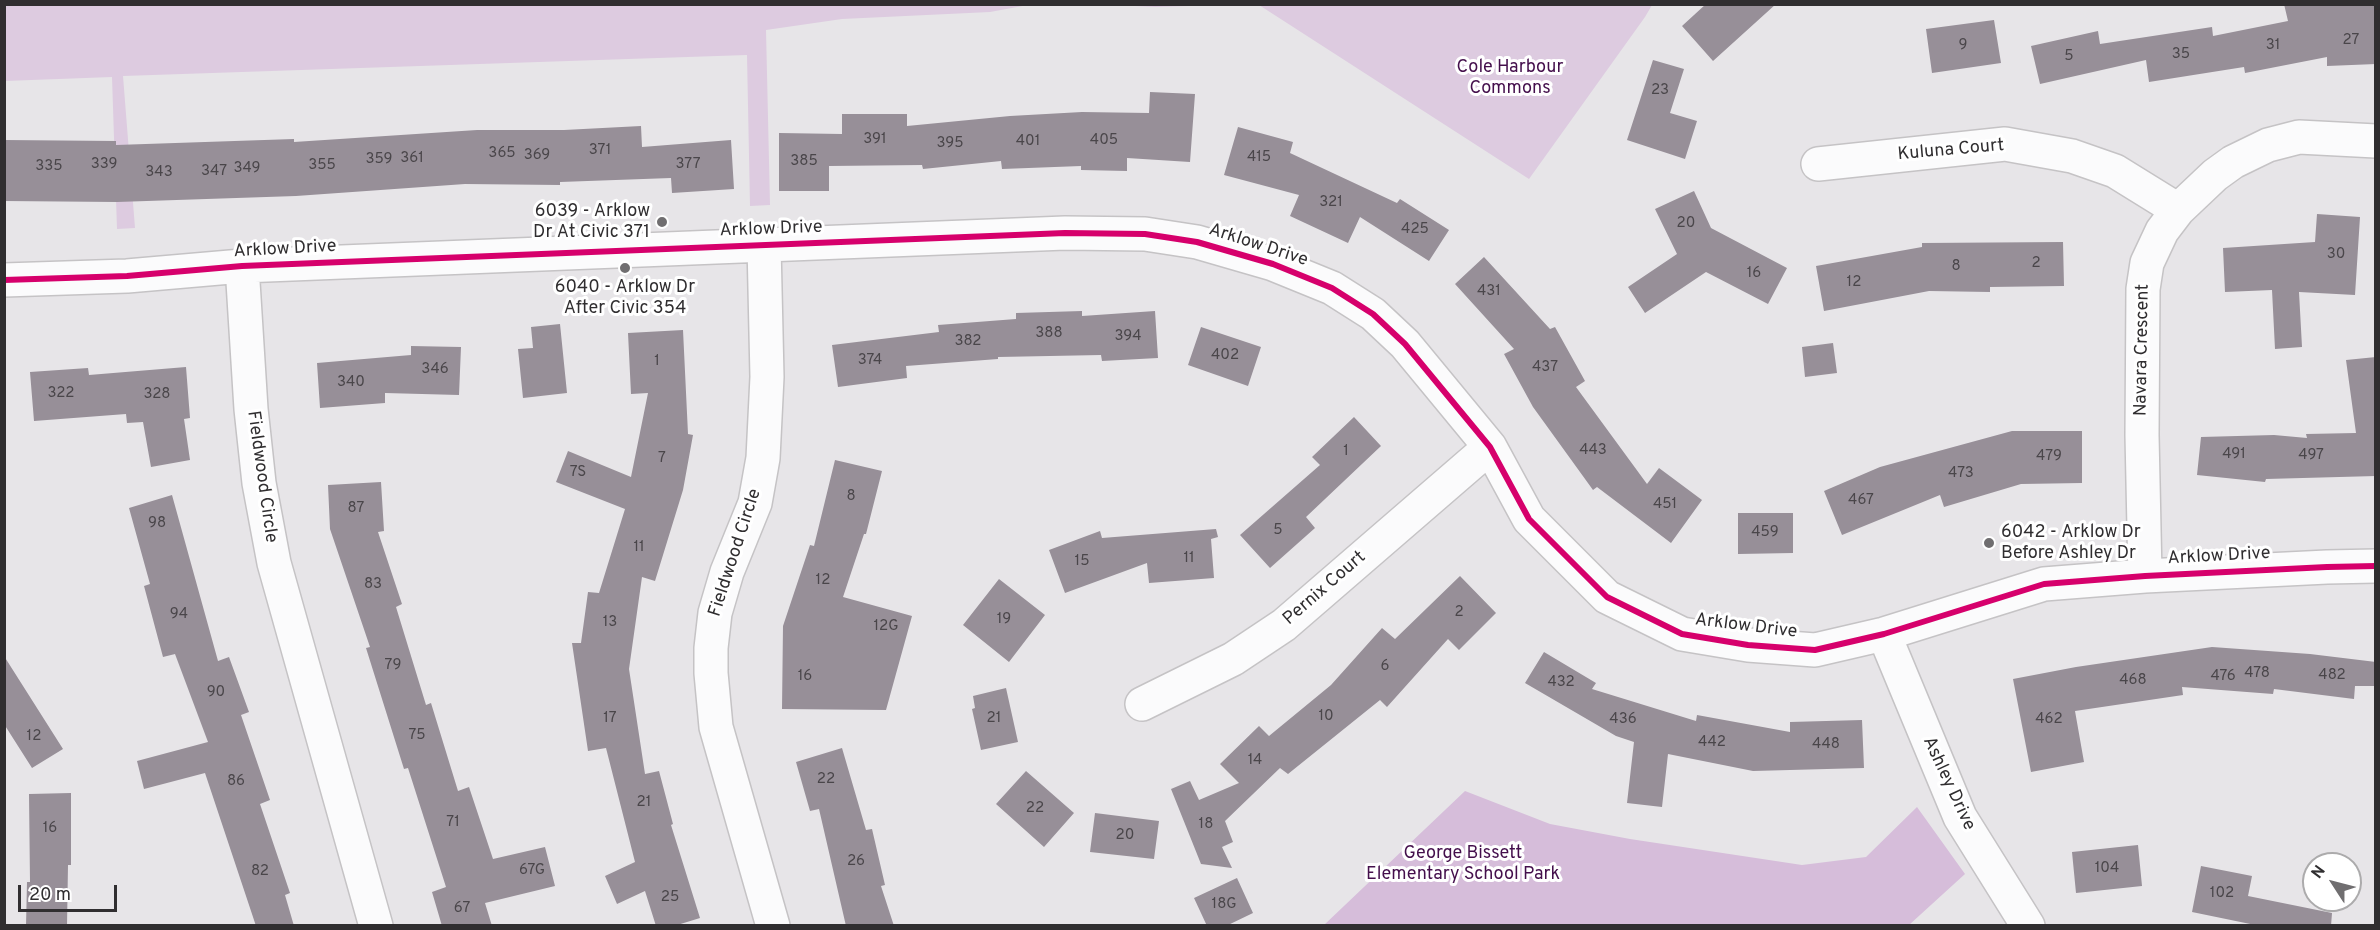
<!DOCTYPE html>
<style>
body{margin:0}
#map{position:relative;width:2380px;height:930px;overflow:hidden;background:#e7e5e8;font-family:Overpass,sans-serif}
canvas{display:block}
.frame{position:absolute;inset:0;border:6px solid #302e30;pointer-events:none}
.north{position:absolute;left:2302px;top:852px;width:60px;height:60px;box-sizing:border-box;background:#fff;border:2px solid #acabac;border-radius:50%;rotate:306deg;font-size:16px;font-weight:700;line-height:24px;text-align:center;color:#302e30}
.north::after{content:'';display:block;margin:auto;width:21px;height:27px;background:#706e70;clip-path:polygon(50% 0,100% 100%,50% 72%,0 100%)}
.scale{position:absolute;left:18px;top:885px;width:99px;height:27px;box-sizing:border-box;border:3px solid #302e30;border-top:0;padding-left:8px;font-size:18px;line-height:21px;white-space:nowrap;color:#302e30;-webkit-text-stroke:4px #fff;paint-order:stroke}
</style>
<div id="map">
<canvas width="2380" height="930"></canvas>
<div class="frame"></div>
<div class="north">N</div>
<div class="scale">20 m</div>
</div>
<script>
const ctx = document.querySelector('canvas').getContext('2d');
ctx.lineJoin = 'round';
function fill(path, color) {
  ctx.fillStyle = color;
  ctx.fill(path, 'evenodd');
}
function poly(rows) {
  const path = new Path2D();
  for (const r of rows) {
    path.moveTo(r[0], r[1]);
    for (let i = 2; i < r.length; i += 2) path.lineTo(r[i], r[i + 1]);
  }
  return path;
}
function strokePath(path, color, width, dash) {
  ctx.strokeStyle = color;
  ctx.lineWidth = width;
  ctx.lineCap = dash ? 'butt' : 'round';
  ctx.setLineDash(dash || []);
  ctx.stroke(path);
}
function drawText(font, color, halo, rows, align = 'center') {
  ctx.font = font + ' Overpass,sans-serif';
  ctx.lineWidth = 6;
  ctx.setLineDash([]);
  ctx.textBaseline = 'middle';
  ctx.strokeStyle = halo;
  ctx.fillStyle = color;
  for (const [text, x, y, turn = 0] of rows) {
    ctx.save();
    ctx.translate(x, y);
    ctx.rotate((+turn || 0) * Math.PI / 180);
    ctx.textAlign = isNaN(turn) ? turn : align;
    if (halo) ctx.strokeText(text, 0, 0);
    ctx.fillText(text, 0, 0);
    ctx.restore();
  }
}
fill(poly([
 [4,5,1028,5,990,12,842,19,766,30,770,205,750,206,747,55,123,76,135,228,117,229,112,77,5,81],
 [1115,5,1223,5,1155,7],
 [1259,5,1652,5,1645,17,1529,179]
]), '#ddcbe0');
fill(poly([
 [1465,791,1550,824,1630,839,1802,865,1866,857,1917,807,1965,874,1909,925,1324,925]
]), '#d6bdda');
fill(poly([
 [1706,4,1776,4,1713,61,1682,26],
 [2284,4,2376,4,2376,64,2327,66,2327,57,2245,73,2244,67,2149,82,2146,60,2040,84,2031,46,2098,31,2100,44,2212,27,2213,36,2288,21],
 [1994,20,2001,63,1932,73,1926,29],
 [1653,60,1684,69,1670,113,1697,121,1685,159,1627,140],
 [1150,92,1195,94,1190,162,1127,158,1127,171,1081,170,1081,166,1002,169,1001,161,923,169,922,165,829,166,829,191,779,191,779,133,842,134,842,114,907,114,907,126,1010,116,1082,112,1149,113],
 [641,126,642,147,731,140,734,189,672,193,671,178,560,182,560,185,465,184,296,196,117,202,4,201,4,140,116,141,116,145,294,139,294,142,477,130,564,130],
 [1238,127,1293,142,1290,153,1397,203,1400,199,1449,230,1429,261,1360,217,1348,243,1290,216,1299,195,1224,175],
 [1694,191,1711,228,1787,268,1768,304,1706,272,1645,313,1628,287,1677,254,1655,209],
 [2317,214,2360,217,2355,295,2299,292,2302,347,2275,349,2272,290,2225,292,2223,248,2315,242],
 [2063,242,2064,286,1990,287,1990,292,1929,291,1824,311,1816,266,1922,247,1922,243],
 [1484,257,1550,329,1555,327,1585,381,1576,387,1647,484,1659,468,1702,500,1671,543,1597,487,1593,490,1533,407,1504,354,1514,349,1455,284],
 [1082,311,1082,316,1155,311,1158,358,1102,361,1101,355,998,357,998,359,906,366,907,378,838,387,832,345,939,332,938,325,1016,319,1016,313],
 [560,324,567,393,523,398,518,349,533,348,531,327],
 [1201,327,1261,347,1248,386,1188,365],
 [683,330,688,434,693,435,683,490,655,581,642,577,629,669,645,774,659,771,673,824,671,825,700,918,674,926,656,926,645,891,617,904,605,876,635,862,606,748,588,751,572,643,581,643,588,592,599,593,625,509,556,482,568,451,631,477,648,393,631,394,628,333],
 [1833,343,1837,373,1805,377,1802,347],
 [411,346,461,347,459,395,385,393,385,403,320,408,317,363,411,355],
 [2376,357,2376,476,2266,479,2265,482,2197,475,2201,437,2274,435,2307,438,2306,434,2356,433,2346,360],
 [186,367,190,418,184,419,190,460,151,467,143,422,127,423,126,414,34,421,30,372,88,368,89,375],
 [1354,417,1381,446,1306,517,1315,528,1270,568,1240,535,1320,465,1312,457],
 [2012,431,2082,431,2082,483,2021,484,1944,507,1940,495,1842,535,1824,491,1880,467],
 [835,460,882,471,866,534,864,534,843,597,912,616,886,710,782,709,783,626,810,545,814,546],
 [381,482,384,531,378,532,402,604,396,607,426,705,431,703,458,791,469,787,493,859,545,847,555,886,485,903,492,926,442,926,432,892,446,887,408,768,404,769,366,648,370,647,330,529,328,485],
 [172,495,218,661,229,657,249,712,241,715,270,800,260,804,290,893,285,895,294,926,256,926,205,773,144,789,137,761,208,742,175,654,163,657,144,586,150,584,129,508],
 [1738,513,1793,513,1793,553,1738,554],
 [1216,529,1218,537,1211,539,1214,578,1149,583,1147,563,1065,593,1049,550,1100,531,1102,538],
 [1460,576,1496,613,1459,650,1448,639,1387,707,1380,700,1288,774,1280,768,1225,821,1233,842,1222,847,1232,868,1201,864,1171,789,1190,781,1199,800,1239,783,1220,764,1259,726,1269,736,1331,685,1382,628,1395,639],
 [999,579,1045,615,1009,662,963,625],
 [2212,647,2310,654,2376,662,2376,686,2355,686,2354,699,2274,689,2273,694,2182,687,2183,695,2075,711,2084,762,2031,772,2013,679,2076,667],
 [1544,652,1596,683,1592,689,1696,721,1697,715,1790,732,1790,722,1862,720,1864,768,1753,771,1668,754,1662,807,1627,803,1634,742,1616,736,1525,683],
 [4,656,63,749,32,768,4,724],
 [1006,688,1018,742,981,750,972,709,975,708,973,696],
 [842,748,866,830,872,829,885,885,881,886,894,926,846,926,819,809,810,811,796,762],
 [1026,771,1074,813,1044,847,996,804],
 [71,793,71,865,68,865,67,926,26,926,27,882,30,882,29,794],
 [1095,813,1159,821,1154,859,1090,852],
 [2138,845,2142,886,2076,893,2072,852],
 [2201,866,2252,876,2248,896,2332,913,2331,926,2260,926,2192,912],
 [1237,878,1253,913,1226,926,1207,926,1194,898]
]), '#978f98');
const street = poly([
 [1818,164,2005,144,2072,156,2115,171,2178,210],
 [764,245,767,377,763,458,755,503,727,572,715,613,711,648,711,673,716,727,773,926],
 [242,266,251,409,259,483,274,563,376,926],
 [4,280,127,276,242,266,1065,233,1145,234,1197,242,1273,264,1332,288,1373,314,1405,344,1490,447,1529,519,1607,597,1682,634,1748,645,1815,650,1884,634,2044,584,2145,576,2327,567,2376,566],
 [2145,576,2142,435,2143,289,2147,263,2162,231,2178,210,2215,175,2233,162,2268,145,2299,137,2376,141],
 [1884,634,1960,817,2028,926],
 [1142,704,1233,659,1284,625,1490,447]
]);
strokePath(street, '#c5c3c5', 36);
strokePath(street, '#fbfbfc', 33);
strokePath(poly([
 [4,280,127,276,242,266,1065,233,1145,234,1197,242,1273,264,1332,288,1373,314,1405,344,1490,447,1529,519,1607,597,1682,634,1748,645,1815,650,1884,634,2044,584,2145,576,2327,567,2376,566]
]), '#d6006c', 6);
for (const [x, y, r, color] of [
 [662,222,6,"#706e70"],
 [625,268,6,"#706e70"],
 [1989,543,6,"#706e70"]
]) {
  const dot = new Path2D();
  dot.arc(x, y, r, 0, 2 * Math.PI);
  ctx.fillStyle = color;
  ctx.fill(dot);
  strokePath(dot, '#fff', 2);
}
drawText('15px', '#4a464a', null, [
 ["27",2351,41],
 ["9",1963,46],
 ["31",2273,46],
 ["35",2181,55],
 ["5",2069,57],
 ["23",1660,91],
 ["391",875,140],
 ["405",1104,141],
 ["401",1028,142],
 ["395",950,144],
 ["371",600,151],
 ["365",502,154],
 ["369",537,156],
 ["415",1259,158],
 ["361",412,159],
 ["359",379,160],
 ["385",804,162],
 ["339",104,165],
 ["377",688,165],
 ["355",322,166],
 ["335",49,167],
 ["349",247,169],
 ["347",214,172],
 ["343",159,173],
 ["321",1331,203],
 ["20",1686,224],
 ["425",1415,230],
 ["30",2336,255],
 ["2",2036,264],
 ["8",1956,267],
 ["16",1754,274],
 ["12",1854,283],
 ["431",1489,292],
 ["388",1049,334],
 ["394",1128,337],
 ["382",968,342],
 ["402",1225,356],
 ["374",870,361],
 ["1",657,362],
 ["437",1545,368],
 ["346",435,370],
 ["340",351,383],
 ["322",61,394],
 ["328",157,395],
 ["443",1593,451],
 ["1",1346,452],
 ["491",2234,455],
 ["497",2311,456],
 ["479",2049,457],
 ["7",662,459],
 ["7S",578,473],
 ["473",1961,474],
 ["8",851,497],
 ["467",1861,501],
 ["451",1665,505],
 ["87",356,509],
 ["98",157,524],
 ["5",1278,531],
 ["459",1765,533],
 ["11",639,548],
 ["11",1189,559],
 ["15",1082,562],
 ["12",823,581],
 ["83",373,585],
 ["2",1459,613],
 ["94",179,615],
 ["19",1004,620],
 ["13",610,623],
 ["12G",886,627],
 ["79",393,666],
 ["6",1385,667],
 ["478",2257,674],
 ["482",2332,676],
 ["16",805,677],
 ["476",2223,677],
 ["468",2133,681],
 ["432",1561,683],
 ["90",216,693],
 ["10",1326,717],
 ["17",610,719],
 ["21",994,719],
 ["436",1623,720],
 ["462",2049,720],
 ["75",417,736],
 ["12",34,737],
 ["442",1712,743],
 ["448",1826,745],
 ["14",1255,761],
 ["22",826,780],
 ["86",236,782],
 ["21",644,803],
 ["22",1035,809],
 ["71",453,823],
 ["18",1206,825],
 ["16",50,829],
 ["20",1125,836],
 ["26",856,862],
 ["104",2107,869],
 ["67G",532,871],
 ["82",260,872],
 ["102",2222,894],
 ["25",670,898],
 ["18G",1224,905],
 ["67",462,909]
]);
drawText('18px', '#440f4c', '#fff', [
 ["Cole Harbour",1510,68],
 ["Commons",1510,89],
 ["George Bissett",1463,854],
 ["Elementary School Park",1463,875]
]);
drawText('18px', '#302e30', '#fff', [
 ["Kuluna Court",1951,151,-5],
 ["Arklow Drive",771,230,-2],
 ["Arklow Drive",1258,246,18],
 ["Arklow Drive",285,250,-3],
 ["Navara Crescent",2143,350,-89],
 ["Fieldwood Circle",261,477,82],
 ["Fieldwood Circle",736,553,-72],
 ["Arklow Drive",2219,557,-3],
 ["Pernix Court",1325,589,-41],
 ["Arklow Drive",1746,627,7],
 ["Ashley Drive",1948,784,65]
]);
drawText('18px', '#302e30', '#fff', [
 ["6039 - Arklow",650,212],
 ["Dr At Civic 371",650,233],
 ["6040 - Arklow Dr",625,288,"center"],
 ["After Civic 354",625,309,"center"],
 ["6042 - Arklow Dr",2001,533,"left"],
 ["Before Ashley Dr",2001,554,"left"]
], 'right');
</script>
